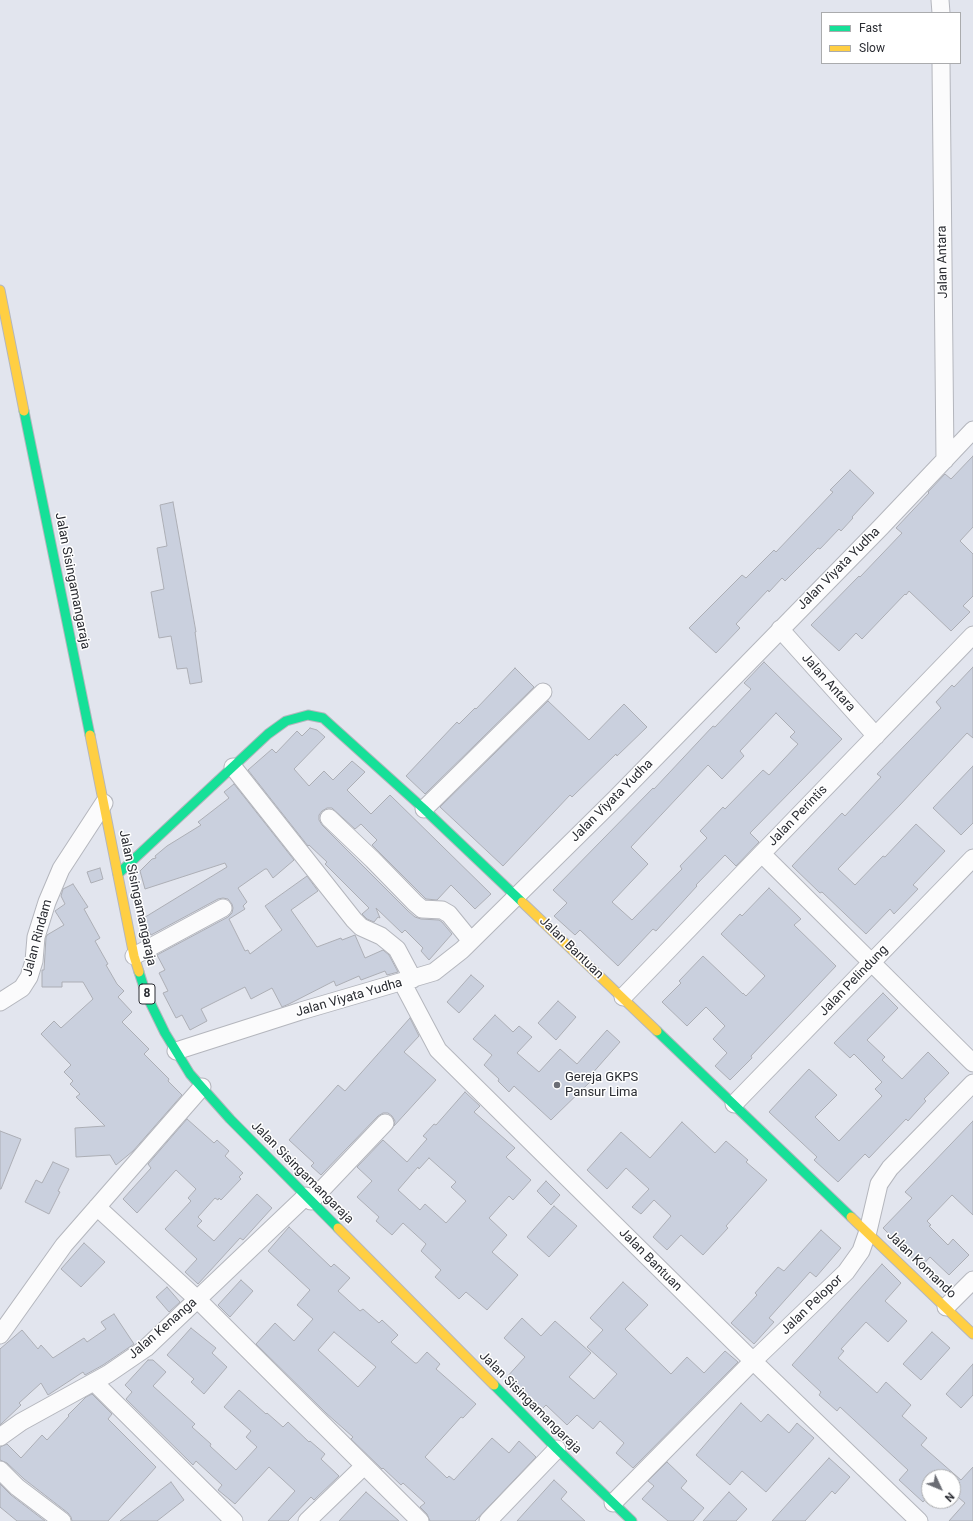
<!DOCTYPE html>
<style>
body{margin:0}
#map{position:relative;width:973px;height:1521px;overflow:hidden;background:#e2e5ee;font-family:Roboto,sans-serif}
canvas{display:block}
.legend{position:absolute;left:821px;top:12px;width:140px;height:52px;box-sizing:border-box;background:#fff;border:1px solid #aaabad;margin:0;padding:5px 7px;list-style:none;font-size:12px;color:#2b2d33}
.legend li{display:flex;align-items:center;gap:8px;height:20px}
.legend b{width:20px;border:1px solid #aaabad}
.north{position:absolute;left:921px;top:1469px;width:40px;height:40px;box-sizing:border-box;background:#fff;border:1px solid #aaabad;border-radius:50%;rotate:134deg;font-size:11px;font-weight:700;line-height:16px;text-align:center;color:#2b2d33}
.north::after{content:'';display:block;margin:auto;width:14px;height:18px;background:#6b6d74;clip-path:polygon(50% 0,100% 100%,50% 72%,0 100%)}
</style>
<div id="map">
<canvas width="973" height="1521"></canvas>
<ul class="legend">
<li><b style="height:5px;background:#16e098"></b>Fast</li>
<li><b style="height:5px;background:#ffcf43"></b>Slow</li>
</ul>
<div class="north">N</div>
</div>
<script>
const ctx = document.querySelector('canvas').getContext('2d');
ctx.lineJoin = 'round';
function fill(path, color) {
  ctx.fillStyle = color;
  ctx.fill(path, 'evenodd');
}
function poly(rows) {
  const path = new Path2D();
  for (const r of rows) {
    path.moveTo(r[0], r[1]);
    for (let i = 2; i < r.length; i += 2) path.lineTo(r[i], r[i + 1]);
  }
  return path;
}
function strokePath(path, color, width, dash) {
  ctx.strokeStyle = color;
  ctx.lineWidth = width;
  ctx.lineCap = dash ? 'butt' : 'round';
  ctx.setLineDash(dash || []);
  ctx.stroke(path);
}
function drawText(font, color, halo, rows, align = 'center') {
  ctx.font = font + ' Roboto,sans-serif';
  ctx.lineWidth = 3;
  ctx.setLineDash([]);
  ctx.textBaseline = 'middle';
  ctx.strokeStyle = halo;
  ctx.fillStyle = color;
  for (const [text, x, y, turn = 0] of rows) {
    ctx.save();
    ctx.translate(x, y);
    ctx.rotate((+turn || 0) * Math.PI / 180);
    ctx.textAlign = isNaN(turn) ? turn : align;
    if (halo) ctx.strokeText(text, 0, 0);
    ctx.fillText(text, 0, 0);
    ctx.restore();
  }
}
const building = poly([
 [973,456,973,527,960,541,973,554,973,596,963,606,970,612,951,631,909,591,906,595,905,594,862,639,856,633,839,651,811,625,859,576,860,577,902,533,896,528,929,493,928,492,945,474,951,479,973,456],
 [850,470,874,493,852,517,853,518,841,531,839,529,820,549,818,548,785,581,782,578,769,592,768,590,736,624,740,628,716,653,689,628,742,575,746,578,774,550,776,552,833,492,830,490,850,470],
 [173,502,196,632,195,632,202,682,190,684,187,668,177,669,171,636,159,638,151,592,164,589,157,548,167,546,160,505,173,502],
 [764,662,842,739,750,833,759,842,736,866,725,855,696,885,697,886,656,931,653,929,618,966,580,930,575,935,554,916,567,903,553,890,653,788,654,789,713,726,715,727,751,689,744,683,764,662],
 [776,713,795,732,790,737,798,744,769,775,763,770,725,809,723,807,700,831,707,838,680,866,682,869,632,920,612,902,648,864,631,847,708,765,722,779,744,756,740,751,776,713],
 [973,667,973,738,967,733,900,805,838,869,855,885,883,856,885,857,916,824,945,851,913,885,918,889,894,914,890,909,866,934,822,892,820,893,792,866,842,813,845,816,881,777,877,774,941,708,936,702,952,685,954,687,973,667],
 [515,668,534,687,425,794,406,776,457,722,459,724,475,708,476,709,515,668],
 [548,701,589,740,624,704,647,727,617,756,616,754,572,797,570,795,503,866,440,807,548,701],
 [310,728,317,730,325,737,294,769,309,786,324,771,333,780,352,761,365,772,347,790,371,814,390,795,491,894,475,909,451,885,437,900,426,899,372,845,377,840,361,824,355,829,332,808,327,808,322,811,319,815,319,820,322,825,408,911,415,917,421,919,439,920,442,922,452,934,429,960,421,951,423,948,405,930,402,933,376,908,380,918,378,917,374,922,367,919,362,914,369,908,325,864,327,862,309,845,308,846,248,770,272,749,276,753,297,731,302,736,310,728],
 [973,766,973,823,961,835,933,808,973,766],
 [234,784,294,860,273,878,267,869,265,869,238,888,247,902,243,906,245,909,229,919,245,951,248,950,250,954,282,930,265,906,307,876,318,891,291,910,317,947,341,938,342,940,355,935,365,958,383,950,389,955,398,972,387,975,385,971,361,980,359,976,336,986,334,981,289,1004,282,1007,272,988,251,999,245,987,201,1009,207,1021,190,1030,182,1015,176,1018,163,993,168,991,159,973,165,970,157,955,228,917,232,913,233,908,232,904,228,899,223,898,218,899,151,935,142,919,227,867,225,863,145,889,140,871,152,859,156,858,155,856,167,846,201,825,198,822,229,798,224,792,234,784],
 [100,868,103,879,91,883,87,872,100,868],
 [73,884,88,907,84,909,100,938,95,941,108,964,106,965,117,984,124,991,118,997,132,1012,122,1022,149,1049,144,1054,169,1079,168,1081,182,1095,133,1151,116,1165,110,1155,76,1157,75,1128,105,1126,76,1097,80,1094,70,1084,73,1081,64,1072,71,1065,41,1034,54,1021,61,1028,93,999,83,982,62,982,62,987,42,987,42,970,44,970,46,937,47,935,64,925,55,911,65,904,61,896,63,889,73,884],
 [769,888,801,919,794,925,836,966,751,1056,752,1058,730,1080,715,1066,727,1053,713,1039,725,1026,706,1007,687,1026,662,1002,681,983,679,981,703,956,743,994,743,993,746,996,765,976,721,934,740,914,742,916,769,888],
 [471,975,484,986,459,1013,447,1002,471,975],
 [883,993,898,1008,867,1040,885,1057,882,1060,902,1079,928,1052,949,1073,924,1099,926,1101,908,1121,906,1119,869,1158,865,1154,838,1182,814,1160,817,1157,769,1112,809,1069,837,1095,815,1117,839,1141,882,1096,875,1089,882,1082,854,1054,850,1058,834,1043,883,993],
 [558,1001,576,1017,556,1040,538,1023,558,1001],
 [495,1015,513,1032,519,1026,532,1037,517,1053,539,1072,560,1049,577,1064,607,1030,620,1042,590,1076,593,1079,551,1120,514,1086,509,1092,498,1081,499,1079,484,1065,492,1055,473,1039,495,1015],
 [410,1018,419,1036,404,1052,436,1080,394,1126,395,1121,392,1116,388,1113,383,1113,378,1116,321,1175,311,1166,314,1163,289,1140,338,1085,345,1091,410,1018],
 [465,1092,480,1106,474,1112,515,1148,506,1157,531,1180,513,1200,509,1196,489,1218,507,1235,492,1252,518,1275,487,1310,466,1292,459,1299,435,1277,441,1270,421,1251,426,1244,403,1223,392,1235,376,1221,379,1217,357,1197,372,1181,357,1167,383,1140,407,1162,427,1139,423,1136,434,1124,436,1125,465,1092],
 [429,1158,456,1182,451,1187,466,1201,446,1223,425,1204,420,1210,398,1190,418,1167,419,1169,429,1158],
 [187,1119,214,1143,217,1140,229,1151,225,1156,243,1173,239,1177,241,1179,221,1200,219,1198,218,1200,215,1198,198,1217,202,1221,197,1226,214,1241,257,1194,272,1208,243,1240,240,1238,198,1284,185,1272,197,1259,165,1229,191,1201,188,1198,196,1189,176,1170,137,1213,123,1199,151,1168,148,1164,187,1119],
 [973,1121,973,1215,952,1195,927,1221,931,1225,929,1226,948,1245,953,1239,969,1255,949,1275,930,1257,921,1267,883,1228,912,1198,905,1192,973,1121],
 [682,1122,715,1153,726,1141,748,1160,746,1162,767,1180,726,1226,728,1228,703,1255,681,1235,667,1250,653,1237,671,1216,654,1200,641,1214,632,1207,649,1189,626,1168,607,1189,587,1170,621,1132,650,1158,682,1122],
 [0,1131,21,1139,1,1189,0,1189,0,1131],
 [53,1162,69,1169,58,1191,60,1192,49,1214,25,1202,36,1180,42,1183,53,1162],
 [546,1181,560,1195,551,1205,537,1191,546,1181],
 [554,1206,577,1226,549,1257,527,1237,554,1206],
 [289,1227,331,1267,334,1264,350,1278,338,1291,360,1311,363,1309,379,1323,382,1320,398,1335,391,1342,415,1363,417,1363,427,1352,440,1364,436,1369,476,1404,463,1418,461,1417,425,1457,447,1478,449,1476,454,1480,492,1438,509,1453,519,1441,536,1457,475,1521,430,1521,427,1514,420,1507,425,1503,403,1483,401,1485,383,1468,382,1469,351,1439,353,1437,326,1413,256,1344,275,1323,294,1341,313,1319,297,1305,310,1290,268,1251,289,1227],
 [334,1332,376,1367,358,1387,318,1350,334,1332],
 [821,1230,841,1248,816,1277,810,1272,769,1318,774,1322,754,1344,731,1323,757,1295,755,1293,778,1267,784,1271,821,1230],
 [84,1243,105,1262,81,1287,61,1269,84,1243],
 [882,1264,901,1283,885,1301,907,1321,888,1342,866,1322,841,1349,844,1351,838,1358,877,1393,886,1382,911,1405,902,1416,927,1438,921,1445,961,1480,973,1467,973,1521,949,1521,965,1503,953,1493,953,1477,929,1477,929,1495,923,1502,899,1480,908,1470,840,1407,837,1411,819,1395,821,1392,792,1365,882,1264],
 [241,1280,253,1291,230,1317,218,1305,241,1280],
 [623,1282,648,1305,625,1329,671,1374,687,1357,704,1373,725,1351,738,1362,633,1468,616,1453,624,1443,600,1421,593,1429,577,1415,567,1425,546,1405,541,1410,506,1378,525,1357,504,1338,522,1318,541,1336,555,1321,591,1353,569,1377,594,1399,617,1374,587,1347,603,1330,590,1318,623,1282],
 [167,1287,180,1302,169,1312,156,1297,167,1287],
 [114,1314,134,1344,103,1365,85,1375,83,1372,48,1395,41,1383,19,1403,21,1405,0,1425,0,1349,22,1330,38,1349,41,1345,53,1358,84,1338,87,1342,106,1329,101,1322,114,1314],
 [191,1328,216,1348,212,1353,227,1367,204,1394,191,1382,194,1379,167,1355,191,1328],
 [932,1332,950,1348,921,1380,903,1364,932,1332],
 [148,1360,153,1360,166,1372,153,1386,195,1424,192,1427,211,1444,210,1446,236,1470,257,1447,246,1437,251,1431,224,1407,239,1390,266,1414,267,1413,283,1427,288,1422,309,1442,310,1441,325,1454,321,1459,339,1476,314,1500,311,1497,288,1521,268,1521,295,1491,269,1467,235,1504,218,1490,222,1485,196,1461,193,1465,126,1399,132,1392,125,1385,148,1360],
 [973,1364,973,1395,961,1408,946,1394,973,1364],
 [92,1394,112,1414,108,1419,156,1467,108,1521,72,1521,71,1517,68,1513,24,1479,7,1463,0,1460,0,1447,7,1444,21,1458,42,1435,47,1440,69,1416,68,1415,86,1397,92,1394],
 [741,1403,761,1422,768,1414,789,1433,797,1423,814,1438,766,1492,742,1471,730,1485,696,1455,741,1403],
 [829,1458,850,1477,835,1494,832,1491,805,1521,772,1521,829,1458],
 [667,1462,687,1481,681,1488,704,1508,693,1521,668,1521,642,1499,654,1486,648,1481,667,1462],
 [554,1480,567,1492,561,1499,585,1521,517,1521,554,1480],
 [171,1482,184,1500,157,1521,120,1521,171,1482],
 [0,1484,11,1495,45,1521,17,1521,0,1507,0,1484],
 [366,1492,399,1521,339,1521,366,1492],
 [729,1492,747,1509,736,1521,703,1521,729,1492]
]);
fill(building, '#cad0de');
strokePath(building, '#acaeb5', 1);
const street = poly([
 [940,0,941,13],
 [941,63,945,460],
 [780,629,876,736],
 [233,767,354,920,361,927,381,936,397,949,413,979],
 [424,809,543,692],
 [329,818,373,860,415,903,422,909,442,910,449,914,471,941],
 [762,854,973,1063],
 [134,956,223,908],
 [402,982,438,1050,753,1361,919,1521],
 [623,997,973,635],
 [0,1002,22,988,29,977,34,961,36,937,47,902,61,869,104,803],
 [176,1051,301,1011,434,972,462,950,616,798,881,527,973,430],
 [734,1104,973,858],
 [311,1201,385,1123],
 [97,1207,197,1299,420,1521],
 [946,1307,973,1280],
 [0,1335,64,1245,202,1087],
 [94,1382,234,1521],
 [0,1437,21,1422,108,1374,146,1348,306,1196],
 [0,1470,17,1487,62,1521],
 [613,1503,753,1361,846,1272,861,1251,868,1231,879,1184,890,1168,973,1083],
 [307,1521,364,1466],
 [488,1521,557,1449]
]);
const fast = poly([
 [24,411,90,735],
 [118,874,268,734,286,721,308,715,323,718,424,809,522,902],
 [139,972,146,994,165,1033,190,1074,230,1119,338,1228],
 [657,1031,851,1217],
 [494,1385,557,1449,632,1521]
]);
const slow = poly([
 [0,290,24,411],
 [90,735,134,956,139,972],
 [522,902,657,1031],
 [851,1217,973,1334],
 [338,1228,494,1385]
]);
strokePath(street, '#b4b6bd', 19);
strokePath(fast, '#b4b6bd', 11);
strokePath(slow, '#b4b6bd', 11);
strokePath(street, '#fbfbfc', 17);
strokePath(fast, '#16e098', 9);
strokePath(slow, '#ffcf43', 9);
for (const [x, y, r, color] of [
 [557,1085,4,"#6b6d74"]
]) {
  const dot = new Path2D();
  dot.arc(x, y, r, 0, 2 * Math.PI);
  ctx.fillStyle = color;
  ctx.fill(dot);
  strokePath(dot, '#fff', 1.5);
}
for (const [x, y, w] of [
 [147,994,16]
]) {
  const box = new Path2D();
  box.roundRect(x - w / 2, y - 10, w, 20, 3);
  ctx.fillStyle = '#fff';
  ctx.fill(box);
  strokePath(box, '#2b2d33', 1);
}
drawText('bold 12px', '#2b2d33', null, [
 ["8",147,994]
]);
drawText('13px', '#2b2d33', '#fff', [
 ["Jalan Antara",943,262,-91],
 ["Jalan Viyata Yudha",839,569,-45],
 ["Jalan Sisingamangaraja",72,581,79],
 ["Jalan Antara",828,683,48],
 ["Jalan Viyata Yudha",612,801,-45],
 ["Jalan Perintis",798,816,-46],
 ["Jalan Sisingamangaraja",137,898,78],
 ["Jalan Rindam",38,938,-75],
 ["Jalan Bantuan",571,948,44],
 ["Jalan Pelindung",854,981,-46],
 ["Jalan Viyata Yudha",349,998,-16],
 ["Jalan Sisingamangaraja",302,1173,45],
 ["Jalan Bantuan",650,1260,45],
 ["Jalan Komando",921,1265,44],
 ["Jalan Pelopor",812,1305,-44],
 ["Jalan Kenanga",163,1329,-41],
 ["Jalan Sisingamangaraja",530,1403,45]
]);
drawText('13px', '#2b2d33', '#fff', [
 ["Gereja GKPS",565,1078],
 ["Pansur Lima",565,1093]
], 'left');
</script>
